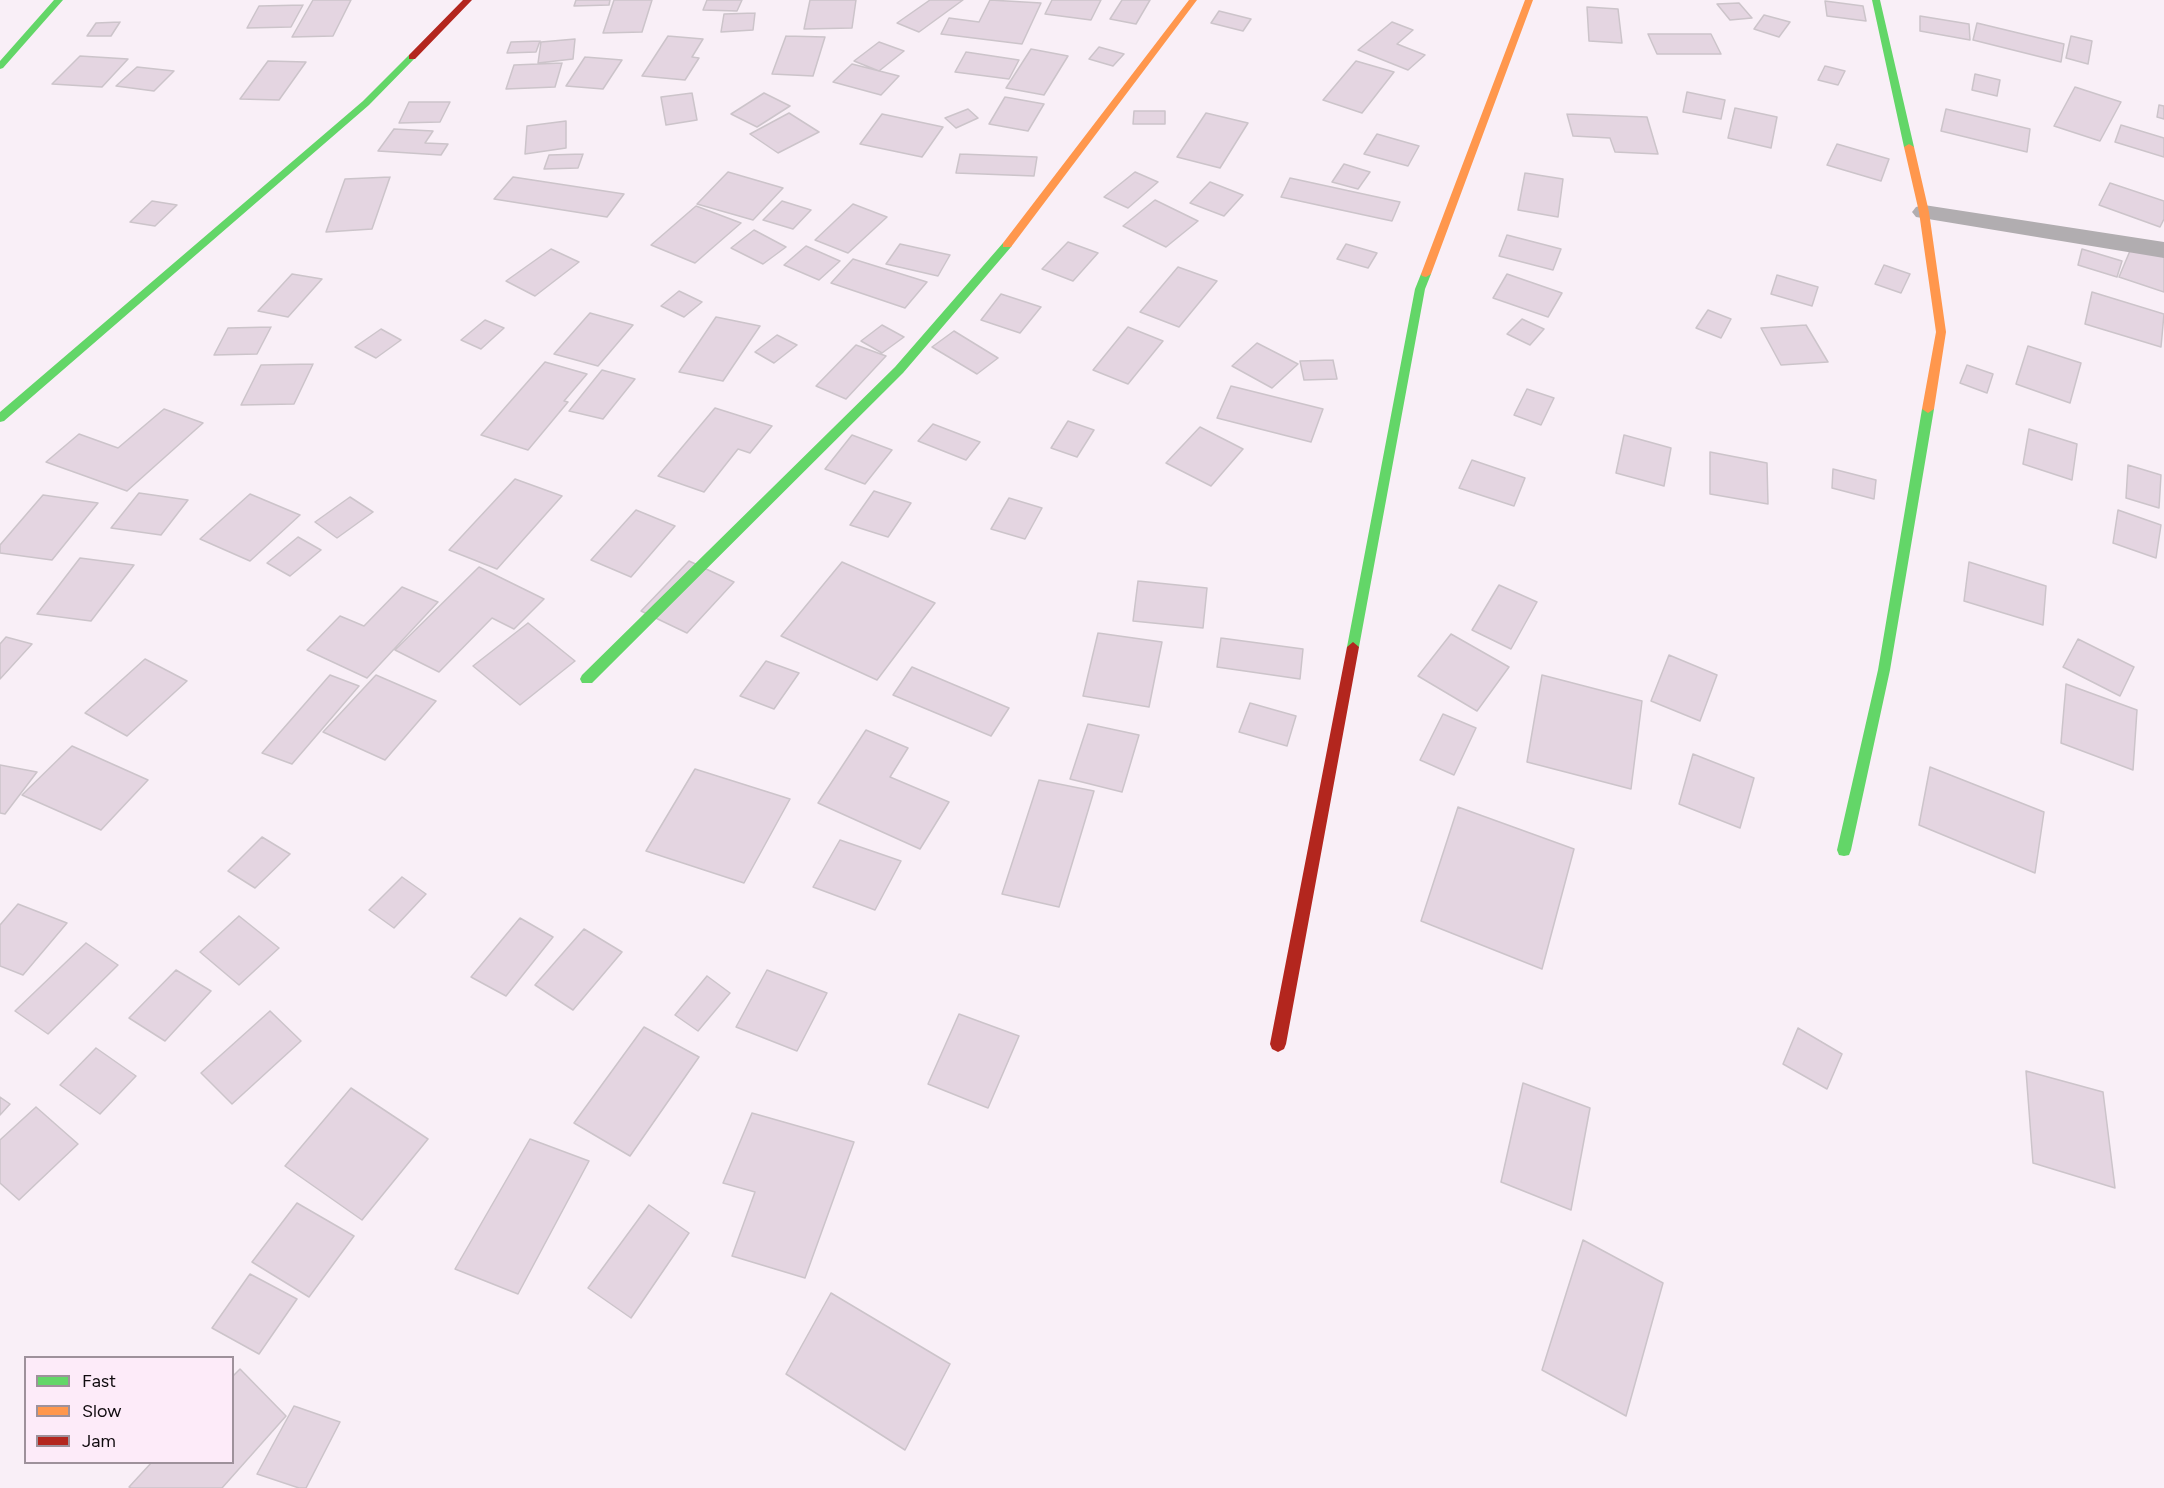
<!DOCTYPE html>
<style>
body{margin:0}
#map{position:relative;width:2164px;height:1488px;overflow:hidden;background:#f9eff7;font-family:Figtree,sans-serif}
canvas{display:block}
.legend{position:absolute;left:24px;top:1356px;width:210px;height:108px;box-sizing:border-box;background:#fdebf9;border:2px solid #9e919b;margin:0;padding:8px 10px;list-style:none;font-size:18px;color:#100b0f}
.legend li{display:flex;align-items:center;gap:12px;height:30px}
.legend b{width:30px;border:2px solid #9e919b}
</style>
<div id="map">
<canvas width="2164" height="1488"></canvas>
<ul class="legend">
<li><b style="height:8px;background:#63d668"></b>Fast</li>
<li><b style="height:8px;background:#ff974d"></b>Slow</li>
<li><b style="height:8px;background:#b3261e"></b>Jam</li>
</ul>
</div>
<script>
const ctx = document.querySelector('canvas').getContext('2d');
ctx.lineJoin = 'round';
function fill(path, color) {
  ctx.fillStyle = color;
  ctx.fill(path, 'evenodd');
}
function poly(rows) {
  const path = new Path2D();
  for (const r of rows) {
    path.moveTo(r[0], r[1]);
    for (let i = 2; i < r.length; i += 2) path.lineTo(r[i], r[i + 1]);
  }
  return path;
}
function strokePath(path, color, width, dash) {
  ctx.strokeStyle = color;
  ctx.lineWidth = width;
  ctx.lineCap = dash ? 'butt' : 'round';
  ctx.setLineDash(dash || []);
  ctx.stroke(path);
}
const building = poly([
 [313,0,351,0,333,36,292,37,313,0],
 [576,0,610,0,609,5,574,6,576,0],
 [614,0,652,0,642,32,603,33,614,0],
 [707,0,742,0,737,11,703,10,707,0],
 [810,0,856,0,852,28,804,29,810,0],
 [930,0,963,0,919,32,897,23,930,0],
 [990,0,1041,3,1022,44,941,34,949,18,979,22,990,0],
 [1052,0,1101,0,1091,20,1045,14,1052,0],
 [1122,0,1150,0,1136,24,1110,19,1122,0],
 [1825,1,1863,6,1866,21,1827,16,1825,1],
 [1739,3,1752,18,1730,20,1717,4,1739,3],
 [303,5,291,27,247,28,259,6,303,5],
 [1587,7,1618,9,1622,43,1589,41,1587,7],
 [1219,11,1251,19,1243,31,1211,23,1219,11],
 [755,13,753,30,721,32,724,14,755,13],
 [1764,15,1790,22,1779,37,1754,29,1764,15],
 [1920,16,1969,24,1970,40,1920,31,1920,16],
 [120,22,111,36,87,36,96,23,120,22],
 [1392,22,1413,30,1397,44,1425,55,1408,70,1358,50,1392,22],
 [1977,23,2064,44,2061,62,1973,40,1977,23],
 [1648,34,1711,34,1721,54,1657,54,1648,34],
 [668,36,703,39,692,57,699,58,685,80,642,76,668,36],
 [786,36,825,37,813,76,772,74,786,36],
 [2071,36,2092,41,2088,64,2066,58,2071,36],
 [575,39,573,59,538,63,541,42,575,39],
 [540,41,536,52,507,53,511,42,540,41],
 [879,42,904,51,879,71,854,61,879,42],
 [1099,47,1124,54,1113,66,1089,59,1099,47],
 [1031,49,1068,56,1044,95,1006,88,1031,49],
 [966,52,1019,60,1009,79,955,72,966,52],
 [80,56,128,59,102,87,52,84,80,56],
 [585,57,622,60,603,89,566,86,585,57],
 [268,61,306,62,279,100,240,99,268,61],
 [1356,61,1394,72,1362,113,1323,100,1356,61],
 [562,63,555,87,506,89,514,65,562,63],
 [852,64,899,76,881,95,833,82,852,64],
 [1825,66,1845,71,1838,85,1818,80,1825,66],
 [137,67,174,71,154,91,116,86,137,67],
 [1975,74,2000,80,1997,96,1972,90,1975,74],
 [2075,87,2121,102,2100,141,2054,126,2075,87],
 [1687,92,1725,100,1721,119,1683,112,1687,92],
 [692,93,697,120,666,125,661,97,692,93],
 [764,93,790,106,757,127,731,114,764,93],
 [1005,97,1044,104,1028,131,989,124,1005,97],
 [409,102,450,102,440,122,399,123,409,102],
 [2159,105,2164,106,2164,119,2157,117,2159,105],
 [1735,108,1777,117,1771,148,1728,138,1735,108],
 [968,109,978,118,956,128,945,118,968,109],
 [1946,109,2030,129,2027,152,1941,131,1946,109],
 [1134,111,1165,111,1165,124,1133,124,1134,111],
 [789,113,819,132,778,153,750,134,789,113],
 [1206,113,1248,123,1220,168,1177,157,1206,113],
 [882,114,943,127,922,157,860,144,882,114],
 [1567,114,1647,117,1658,154,1615,152,1610,138,1573,136,1567,114],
 [566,121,566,148,525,154,527,126,566,121],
 [2121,125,2164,138,2164,157,2115,142,2121,125],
 [394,129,433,131,425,143,448,144,441,155,378,151,394,129],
 [1377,134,1419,146,1408,166,1364,154,1377,134],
 [1837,144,1889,159,1881,181,1827,165,1837,144],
 [583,154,578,168,544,169,549,155,583,154],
 [960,154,1037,157,1034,176,956,173,960,154],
 [1344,164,1370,172,1358,189,1332,182,1344,164],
 [728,172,783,188,753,220,697,204,728,172],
 [1135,172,1158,182,1128,208,1104,197,1135,172],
 [1525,173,1563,179,1558,217,1518,210,1525,173],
 [390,177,372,229,326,232,345,179,390,177],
 [513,177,624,194,607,217,494,199,513,177],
 [1290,178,1400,202,1392,221,1281,197,1290,178],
 [1210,182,1243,195,1224,216,1190,203,1210,182],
 [2110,183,2164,201,2164,219,2160,227,2099,205,2110,183],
 [1155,200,1198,221,1166,247,1123,226,1155,200],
 [152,201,177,205,155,226,130,222,152,201],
 [782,201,811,210,793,229,763,220,782,201],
 [853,204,887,217,848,253,815,240,853,204],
 [696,206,741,223,695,263,651,245,696,206],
 [754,230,786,247,763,264,731,248,754,230],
 [1507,235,1561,249,1553,270,1499,256,1507,235],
 [1068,242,1098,253,1073,281,1042,269,1068,242],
 [900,244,950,255,938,276,886,264,900,244],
 [1346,244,1377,253,1368,268,1337,259,1346,244],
 [806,246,840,261,819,280,784,265,806,246],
 [2132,246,2164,257,2164,292,2119,277,2132,246],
 [551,249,579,262,535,296,506,281,551,249],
 [2082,249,2122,261,2117,277,2078,265,2082,249],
 [853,259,927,282,905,308,831,283,853,259],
 [1884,265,1910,274,1901,293,1875,284,1884,265],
 [1178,267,1217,281,1179,327,1140,312,1178,267],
 [292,274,322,279,288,317,258,311,292,274],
 [1507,274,1562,293,1548,317,1493,298,1507,274],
 [1777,275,1818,287,1812,306,1771,294,1777,275],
 [679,291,702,302,684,317,661,306,679,291],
 [2092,292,2164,314,2161,347,2085,324,2092,292],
 [1001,294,1041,307,1020,333,981,320,1001,294],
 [1708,310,1731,319,1721,338,1696,328,1708,310],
 [590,313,633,325,598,366,554,354,590,313],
 [716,317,760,326,723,381,679,372,716,317],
 [1522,319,1544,329,1530,345,1507,334,1522,319],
 [485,320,504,328,481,349,461,340,485,320],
 [882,325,904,337,882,353,861,341,882,325],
 [1806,325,1828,362,1781,365,1761,328,1806,325],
 [271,327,257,354,214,355,228,328,271,327],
 [1128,327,1163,341,1128,384,1093,370,1128,327],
 [381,329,401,340,376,358,355,347,381,329],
 [954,331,998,358,977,374,932,347,954,331],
 [777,335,797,345,774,363,755,352,777,335],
 [1257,343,1298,364,1272,388,1232,366,1257,343],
 [856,345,886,356,846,399,816,386,856,345],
 [2028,346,2081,363,2070,403,2016,384,2028,346],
 [1333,360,1337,379,1304,380,1300,361,1333,360],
 [545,362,587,374,564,401,568,402,528,450,481,435,545,362],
 [313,364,294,404,241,405,261,365,313,364],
 [1967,365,1993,374,1987,393,1960,383,1967,365],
 [602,370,635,379,603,419,569,411,602,370],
 [1231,386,1323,409,1311,442,1217,418,1231,386],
 [1527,389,1554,398,1541,425,1514,415,1527,389],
 [715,408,772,426,750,453,738,449,704,492,658,476,715,408],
 [164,409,203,423,127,491,46,462,79,434,118,448,164,409],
 [1068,421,1094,430,1077,457,1051,448,1068,421],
 [933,424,980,442,966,460,918,441,933,424],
 [1200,427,1243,449,1211,486,1166,463,1200,427],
 [2029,429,2077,444,2072,480,2023,464,2029,429],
 [852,435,892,450,865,484,825,469,852,435],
 [1624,435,1671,448,1664,486,1616,473,1624,435],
 [1710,452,1767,463,1768,504,1710,494,1710,452],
 [1472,460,1525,478,1514,506,1459,488,1472,460],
 [2128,465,2161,475,2159,508,2126,498,2128,465],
 [1833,469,1876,480,1874,499,1832,488,1833,469],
 [515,479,562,496,497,569,449,550,515,479],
 [874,491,911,503,888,537,850,525,874,491],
 [139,493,188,500,161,535,111,528,139,493],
 [250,494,300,515,250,561,200,539,250,494],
 [43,495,98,503,52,560,0,553,0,545,43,495],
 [350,497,373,512,337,538,315,522,350,497],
 [1009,498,1042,508,1025,539,991,529,1009,498],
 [636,510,675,526,631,577,591,560,636,510],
 [2118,510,2161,525,2156,558,2113,543,2118,510],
 [298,537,321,550,290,576,267,563,298,537],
 [80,558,134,565,91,621,37,614,80,558],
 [689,561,734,582,687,633,641,611,689,561],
 [842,562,935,603,877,680,781,636,842,562],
 [1969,562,2046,586,2043,625,1964,601,1969,562],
 [479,567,544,599,514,629,492,618,439,672,395,650,479,567],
 [1138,581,1207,588,1203,628,1133,621,1138,581],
 [1499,585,1537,602,1511,649,1472,630,1499,585],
 [402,587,438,602,367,678,307,650,340,616,364,626,402,587],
 [528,623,575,661,520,705,473,666,528,623],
 [1098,633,1162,642,1149,707,1083,696,1098,633],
 [1451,634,1509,667,1477,711,1418,676,1451,634],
 [6,637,32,644,0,679,0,644,6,637],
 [1221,638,1303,649,1300,679,1217,667,1221,638],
 [2078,639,2134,667,2120,696,2063,667,2078,639],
 [1669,655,1717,675,1700,721,1651,701,1669,655],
 [145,659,187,681,127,736,85,713,145,659],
 [766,661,799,673,774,709,740,696,766,661],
 [912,667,1009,708,991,736,893,695,912,667],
 [330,675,359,686,292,764,262,753,330,675],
 [376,675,436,701,385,760,323,732,376,675],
 [1542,675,1642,701,1631,789,1527,762,1542,675],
 [2066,684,2137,710,2133,770,2061,743,2066,684],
 [1250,703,1296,716,1287,746,1239,732,1250,703],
 [1443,714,1476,728,1454,775,1420,760,1443,714],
 [1088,724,1139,735,1122,792,1070,779,1088,724],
 [866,730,908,748,890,777,949,802,920,849,818,803,866,730],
 [72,746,148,780,101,830,22,795,72,746],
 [1693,754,1754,778,1740,828,1679,804,1693,754],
 [0,765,37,772,5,814,0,813,0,765],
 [1930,767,2044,812,2035,873,1919,825,1930,767],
 [695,769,790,799,744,883,646,851,695,769],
 [1039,780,1094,791,1059,907,1002,894,1039,780],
 [1458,807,1574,849,1542,969,1421,921,1458,807],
 [262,837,290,854,255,888,228,871,262,837],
 [840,840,901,861,875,910,813,887,840,840],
 [402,877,426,894,394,928,369,910,402,877],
 [18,904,67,923,23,975,0,966,0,925,18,904],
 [239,916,279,948,239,985,200,952,239,916],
 [520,918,553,937,506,996,471,977,520,918],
 [584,929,622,952,573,1010,535,985,584,929],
 [86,943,118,965,48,1034,15,1011,86,943],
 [176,970,211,991,165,1041,129,1018,176,970],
 [767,970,827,993,797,1051,736,1027,767,970],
 [707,976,730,993,698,1031,675,1015,707,976],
 [270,1011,301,1041,232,1104,201,1073,270,1011],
 [959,1014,1019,1036,988,1108,928,1084,959,1014],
 [644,1027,699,1057,630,1156,574,1123,644,1027],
 [1798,1028,1842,1054,1827,1089,1783,1064,1798,1028],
 [96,1048,136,1076,100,1114,60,1085,96,1048],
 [2026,1071,2103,1092,2115,1188,2033,1163,2026,1071],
 [1523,1083,1590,1108,1571,1210,1501,1182,1523,1083],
 [351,1088,428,1139,362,1220,285,1166,351,1088],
 [0,1097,10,1104,0,1115,0,1097],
 [36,1107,78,1144,19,1200,0,1183,0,1140,36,1107],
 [752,1113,854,1142,805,1278,732,1256,755,1192,723,1183,752,1113],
 [530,1139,589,1161,518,1294,455,1269,530,1139],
 [297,1203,354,1236,309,1297,252,1262,297,1203],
 [649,1205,689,1233,631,1318,588,1288,649,1205],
 [1583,1240,1663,1283,1626,1416,1542,1370,1583,1240],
 [250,1274,297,1299,259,1354,212,1328,250,1274],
 [831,1293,950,1364,905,1450,786,1374,831,1293],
 [240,1369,286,1416,222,1488,131,1488,129,1487,152,1462,232,1462,232,1377,240,1369],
 [294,1406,340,1422,306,1488,299,1488,257,1474,294,1406]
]);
fill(building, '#e4d5e1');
strokePath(building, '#ccc4ca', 1.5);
fill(poly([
 [1924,205,2164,242,2164,258,1916,217,1912,212,1916,207,1924,205]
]), '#b1adb0');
fill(poly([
 [54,0,63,0,3,68,0,69,0,61,54,0],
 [1872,0,1880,0,1914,147,1912,149,1904,147,1872,0],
 [409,55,416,57,369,105,4,421,0,422,0,412,363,101,409,55],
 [1007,242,1012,245,1011,247,903,373,592,683,582,683,580,679,582,675,895,367,1003,243,1007,242],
 [1426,271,1431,274,1425,289,1359,647,1353,652,1347,647,1415,289,1421,274,1426,271],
 [1928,405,1934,409,1890,670,1851,850,1849,855,1844,856,1839,855,1837,850,1878,670,1922,409,1928,405]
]), '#63d668');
fill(poly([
 [1189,0,1197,0,1011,247,1003,247,1003,243,1189,0],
 [1525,0,1533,0,1431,274,1426,277,1422,276,1421,274,1525,0],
 [1909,144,1914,147,1929,212,1946,332,1934,409,1928,413,1922,409,1936,332,1919,212,1904,147,1909,144]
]), '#ff974d');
fill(poly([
 [463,0,472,0,415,59,409,59,409,55,463,0],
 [1353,642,1359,647,1286,1044,1284,1049,1278,1052,1272,1049,1270,1044,1347,647,1353,642]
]), '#b3261e');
</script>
